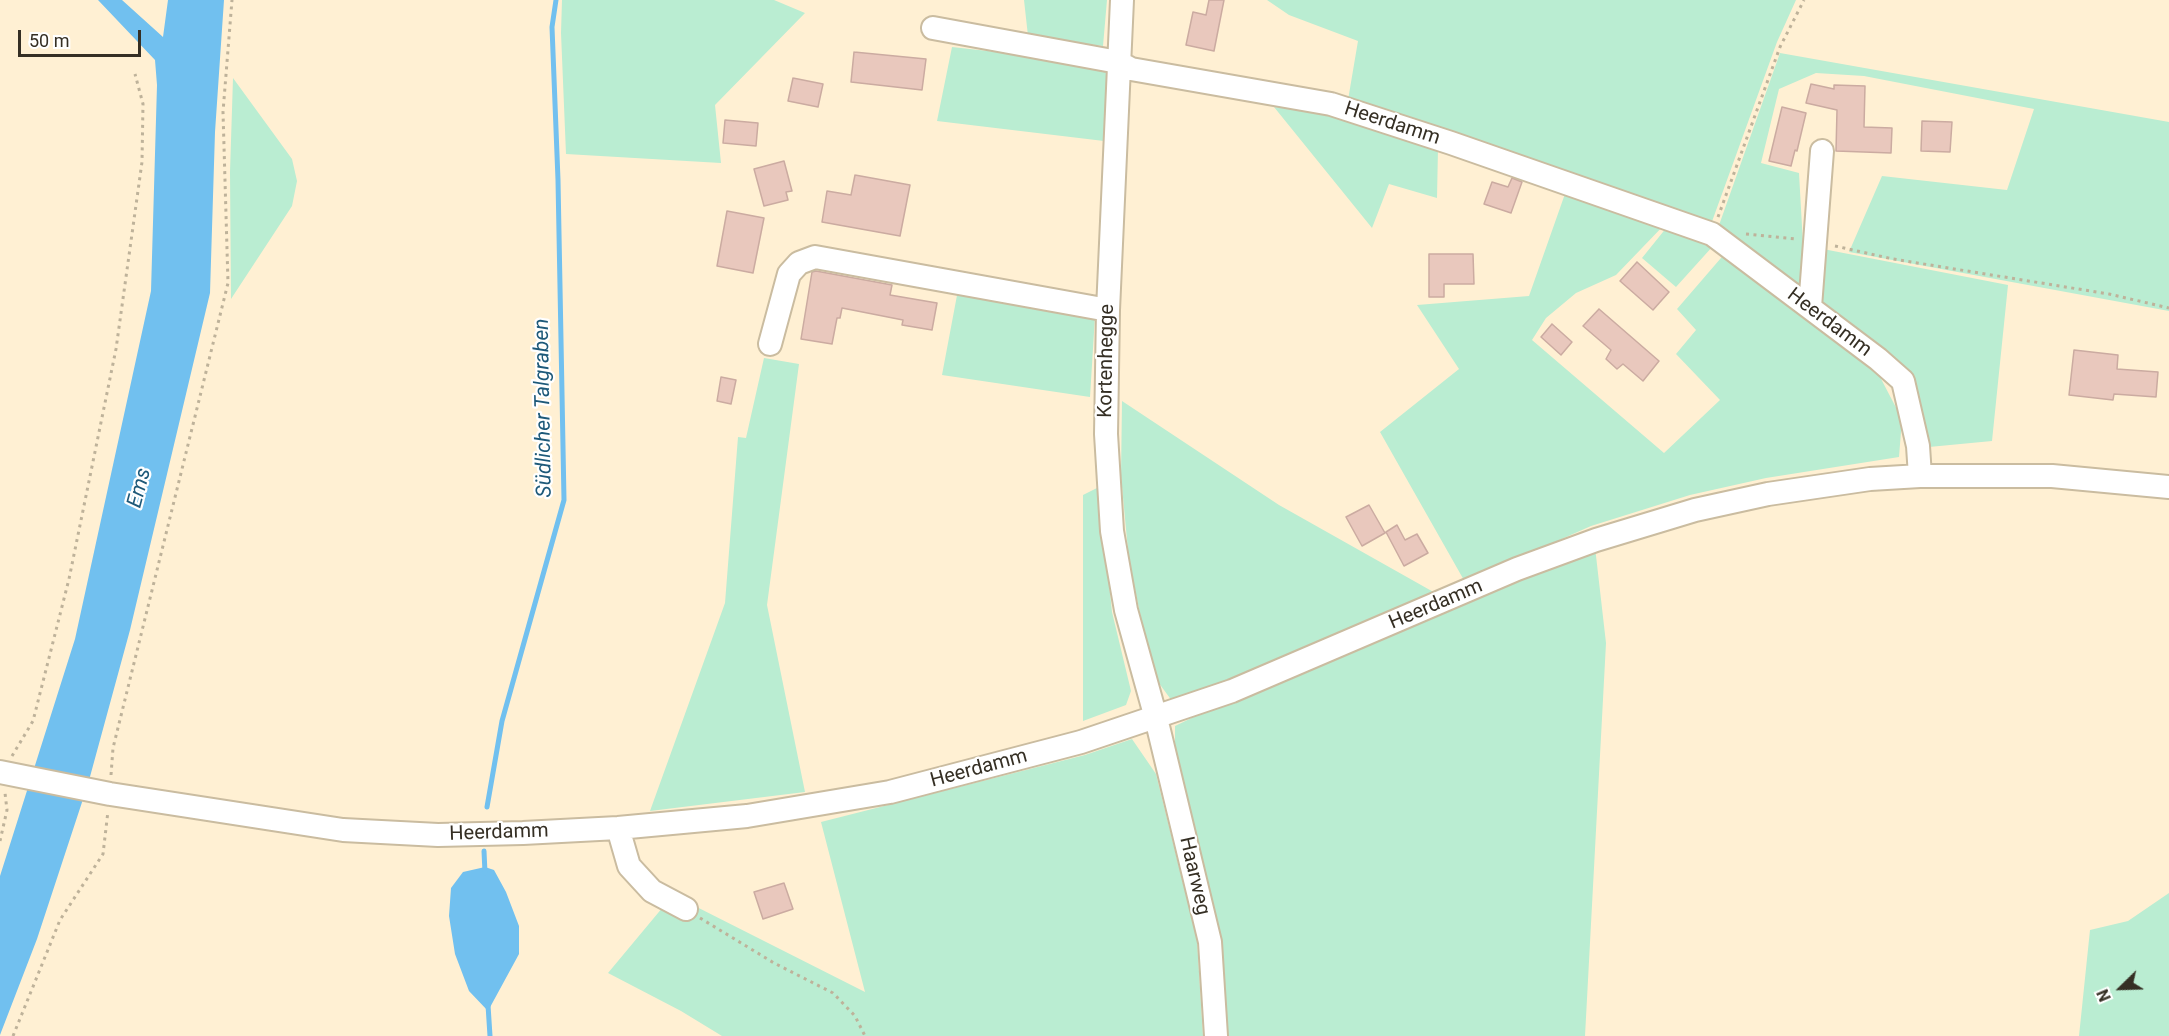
<!DOCTYPE html>
<meta charset="utf-8">
<style>
body{margin:0}
#map{position:relative;width:2169px;height:1036px;overflow:hidden;background:#fff0d3;font-family:Roboto,sans-serif}
canvas{display:block}
.north{position:absolute;left:2091px;top:958px;width:60px;height:60px;-webkit-text-stroke:4px #fff;paint-order:stroke;rotate:247deg;font-size:16px;font-weight:700;line-height:24px;text-align:center;color:#352f24}
.north::after{content:'';display:block;margin:auto;width:21px;height:27px;background:#352f24;clip-path:polygon(50% 0,100% 100%,50% 72%,0 100%)}
.scale{position:absolute;left:18px;top:30px;width:123px;height:27px;box-sizing:border-box;border:3px solid #352f24;border-top:0;padding-left:8px;font-size:18px;line-height:21px;white-space:nowrap;color:#352f24;-webkit-text-stroke:4px #fff;paint-order:stroke}
</style>
<div id="map">
<canvas width="2169" height="1036"></canvas>
<div class="north">N</div>
<div class="scale">50 m</div>
</div>
<script>
const ctx = document.querySelector('canvas').getContext('2d');
ctx.lineJoin = 'round';
function fill(path, color) {
  ctx.fillStyle = color;
  ctx.fill(path, 'evenodd');
}
function poly(rows) {
  const path = new Path2D();
  for (const r of rows) {
    path.moveTo(r[0], r[1]);
    for (let i = 2; i < r.length; i += 2) path.lineTo(r[i], r[i + 1]);
  }
  return path;
}
function strokePath(path, color, width, dash) {
  ctx.strokeStyle = color;
  ctx.lineWidth = width;
  ctx.lineCap = dash ? 'butt' : 'round';
  ctx.setLineDash(dash || []);
  ctx.stroke(path);
}
function drawText(font, color, halo, rows, align = 'center') {
  ctx.font = font + ' Roboto,sans-serif';
  ctx.lineWidth = 4.5;
  ctx.setLineDash([]);
  ctx.textBaseline = 'middle';
  ctx.strokeStyle = halo;
  ctx.fillStyle = color;
  for (const [text, x, y, turn = 0] of rows) {
    ctx.save();
    ctx.translate(x, y);
    ctx.rotate((+turn || 0) * Math.PI / 180);
    ctx.textAlign = isNaN(turn) ? turn : align;
    if (halo) ctx.strokeText(text, 0, 0);
    ctx.fillText(text, 0, 0);
    ctx.restore();
  }
}
fill(poly([
 [562,0,774,0,805,13,715,105,721,163,566,154,561,33],
 [1024,0,1107,0,1103,46,1028,36],
 [1267,0,1796,0,1777,42,1710,227,1348,100,1358,41,1289,15],
 [952,47,1095,63,1109,76,1104,141,937,121],
 [1780,53,2169,122,2169,311,1849,252,1882,176,2007,190,2034,109,1864,76,1816,73,1779,89,1761,163,1799,173,1806,298,1718,228],
 [233,78,292,159,297,181,292,206,231,299,230,172],
 [1274,107,1330,113,1438,148,1437,198,1389,184,1372,228],
 [1566,191,1667,222,1616,275,1576,293,1546,318,1532,340,1664,453,1720,400,1676,354,1696,330,1677,309,1727,251,1879,375,1902,419,1899,457,1766,478,1690,495,1591,526,1465,582,1380,432,1459,369,1417,305,1529,296],
 [1667,227,1713,246,1676,287,1642,258],
 [1823,249,2008,285,1992,441,1929,447,1908,376,1816,306],
 [958,290,1095,316,1090,397,942,375],
 [764,358,799,364,767,605,805,792,650,811,725,603,738,437,746,438],
 [1122,401,1279,505,1437,594,1226,683,1172,701,1153,675,1129,561,1121,476],
 [1099,487,1112,612,1131,691,1126,705,1083,721,1083,495],
 [1595,547,1606,643,1585,1036,1228,1036,1217,941,1175,755,1175,726,1231,699],
 [1132,739,1156,774,1197,940,1203,1036,722,1036,681,1011,608,973,673,895,865,992,821,822,1085,755],
 [2169,893,2169,1036,2079,1036,2090,930,2128,921]
]), '#baedd2');
fill(poly([
 [98,0,122,0,163,37,168,0,224,0,215,132,210,293,130,630,88,784,37,939,0,1035,0,876,75,639,151,291,157,85,155,60],
 [485,867,494,870,506,892,519,926,519,954,488,1011,469,991,455,954,449,916,451,888,463,872]
]), '#71c0ef');
strokePath(poly([
 [487,807,502,721,564,500,558,180,552,27,556,0],
 [484,851,485,873],
 [488,1005,490,1036]
]), '#71c0ef', 5);
const building = poly([
 [1209,0,1224,0,1214,51,1186,45,1193,12,1206,15,1209,0],
 [854,52,926,59,922,90,851,82,854,52],
 [793,78,823,84,818,107,788,101,793,78],
 [1811,84,1834,89,1834,85,1865,86,1864,127,1892,128,1891,153,1836,151,1837,110,1806,103,1811,84],
 [1782,107,1806,113,1797,151,1795,150,1791,166,1769,161,1782,107],
 [725,120,758,123,756,146,723,143,725,120],
 [1922,121,1952,122,1950,152,1921,151,1922,121],
 [784,161,792,191,786,192,788,200,764,206,754,169,784,161],
 [855,175,910,185,900,236,822,222,827,191,851,195,855,175],
 [1512,178,1522,182,1511,213,1484,204,1492,182,1508,187,1512,178],
 [727,211,764,218,753,273,717,266,727,211],
 [1429,254,1473,254,1474,284,1444,284,1444,297,1429,297,1429,254],
 [1637,262,1669,292,1653,310,1620,281,1637,262],
 [816,271,892,285,890,295,937,303,932,330,902,325,903,320,842,308,840,318,837,318,832,344,801,339,812,272,816,271],
 [1599,309,1659,361,1643,381,1623,364,1617,369,1606,359,1611,350,1583,326,1599,309],
 [1552,324,1572,342,1561,355,1541,337,1552,324],
 [2074,350,2118,355,2117,369,2158,372,2156,397,2114,394,2113,400,2069,395,2074,350],
 [721,377,736,380,731,404,717,401,721,377],
 [1369,505,1385,533,1362,546,1346,517,1369,505],
 [1397,525,1405,540,1417,534,1428,553,1404,566,1386,532,1397,525],
 [784,883,793,909,763,919,754,892,784,883]
]);
fill(building, '#e9c8bd');
strokePath(building, '#cbaba1', 1.5);
const minor = poly([
 [1122,0,1108,310,1106,434,1112,531,1126,610,1156,718,1210,942,1216,1036],
 [933,28,1118,62,1131,69,1331,104,1451,143,1712,234,1878,359,1903,381,1918,446,1920,476],
 [1810,307,1822,151],
 [770,344,789,274,799,263,815,257,1108,310],
 [0,772,110,794,343,830,438,835,523,833,618,828,747,816,890,792,1081,742,1232,691,1517,569,1596,540,1695,510,1768,494,1870,479,1920,476,2052,476,2169,487],
 [618,828,629,866,652,891,686,909]
]);
strokePath(minor, '#cabca0', 26);
strokePath(poly([
 [1718,217,1780,47,1804,0],
 [1746,234,1796,239],
 [1835,246,1893,259,2109,294,2169,308],
 [12,756,33,721,69,579,116,349,142,162,143,104,135,74],
 [111,775,113,748,228,283,223,112,232,0],
 [0,841,7,810,5,793],
 [700,918,774,963,833,993,855,1016,865,1036],
 [13,1036,60,920,103,854,108,811]
]), '#beb29a', 3, [3, 4.5]);
strokePath(minor, '#fff', 22);
drawText('20px', '#352f24', '#fff', [
 ["Heerdamm",1392,124,18],
 ["Heerdamm",1829,323,37],
 ["Kortenhegge",1107,361,-89],
 ["Heerdamm",1436,605,-23],
 ["Heerdamm",979,769,-15],
 ["Heerdamm",499,833,-2],
 ["Haarweg",1194,876,77]
]);
drawText('italic 21px', '#1d5979', '#fff', [
 ["Südlicher Talgraben",544,408,-91],
 ["Ems",140,488,-75]
]);
</script>
